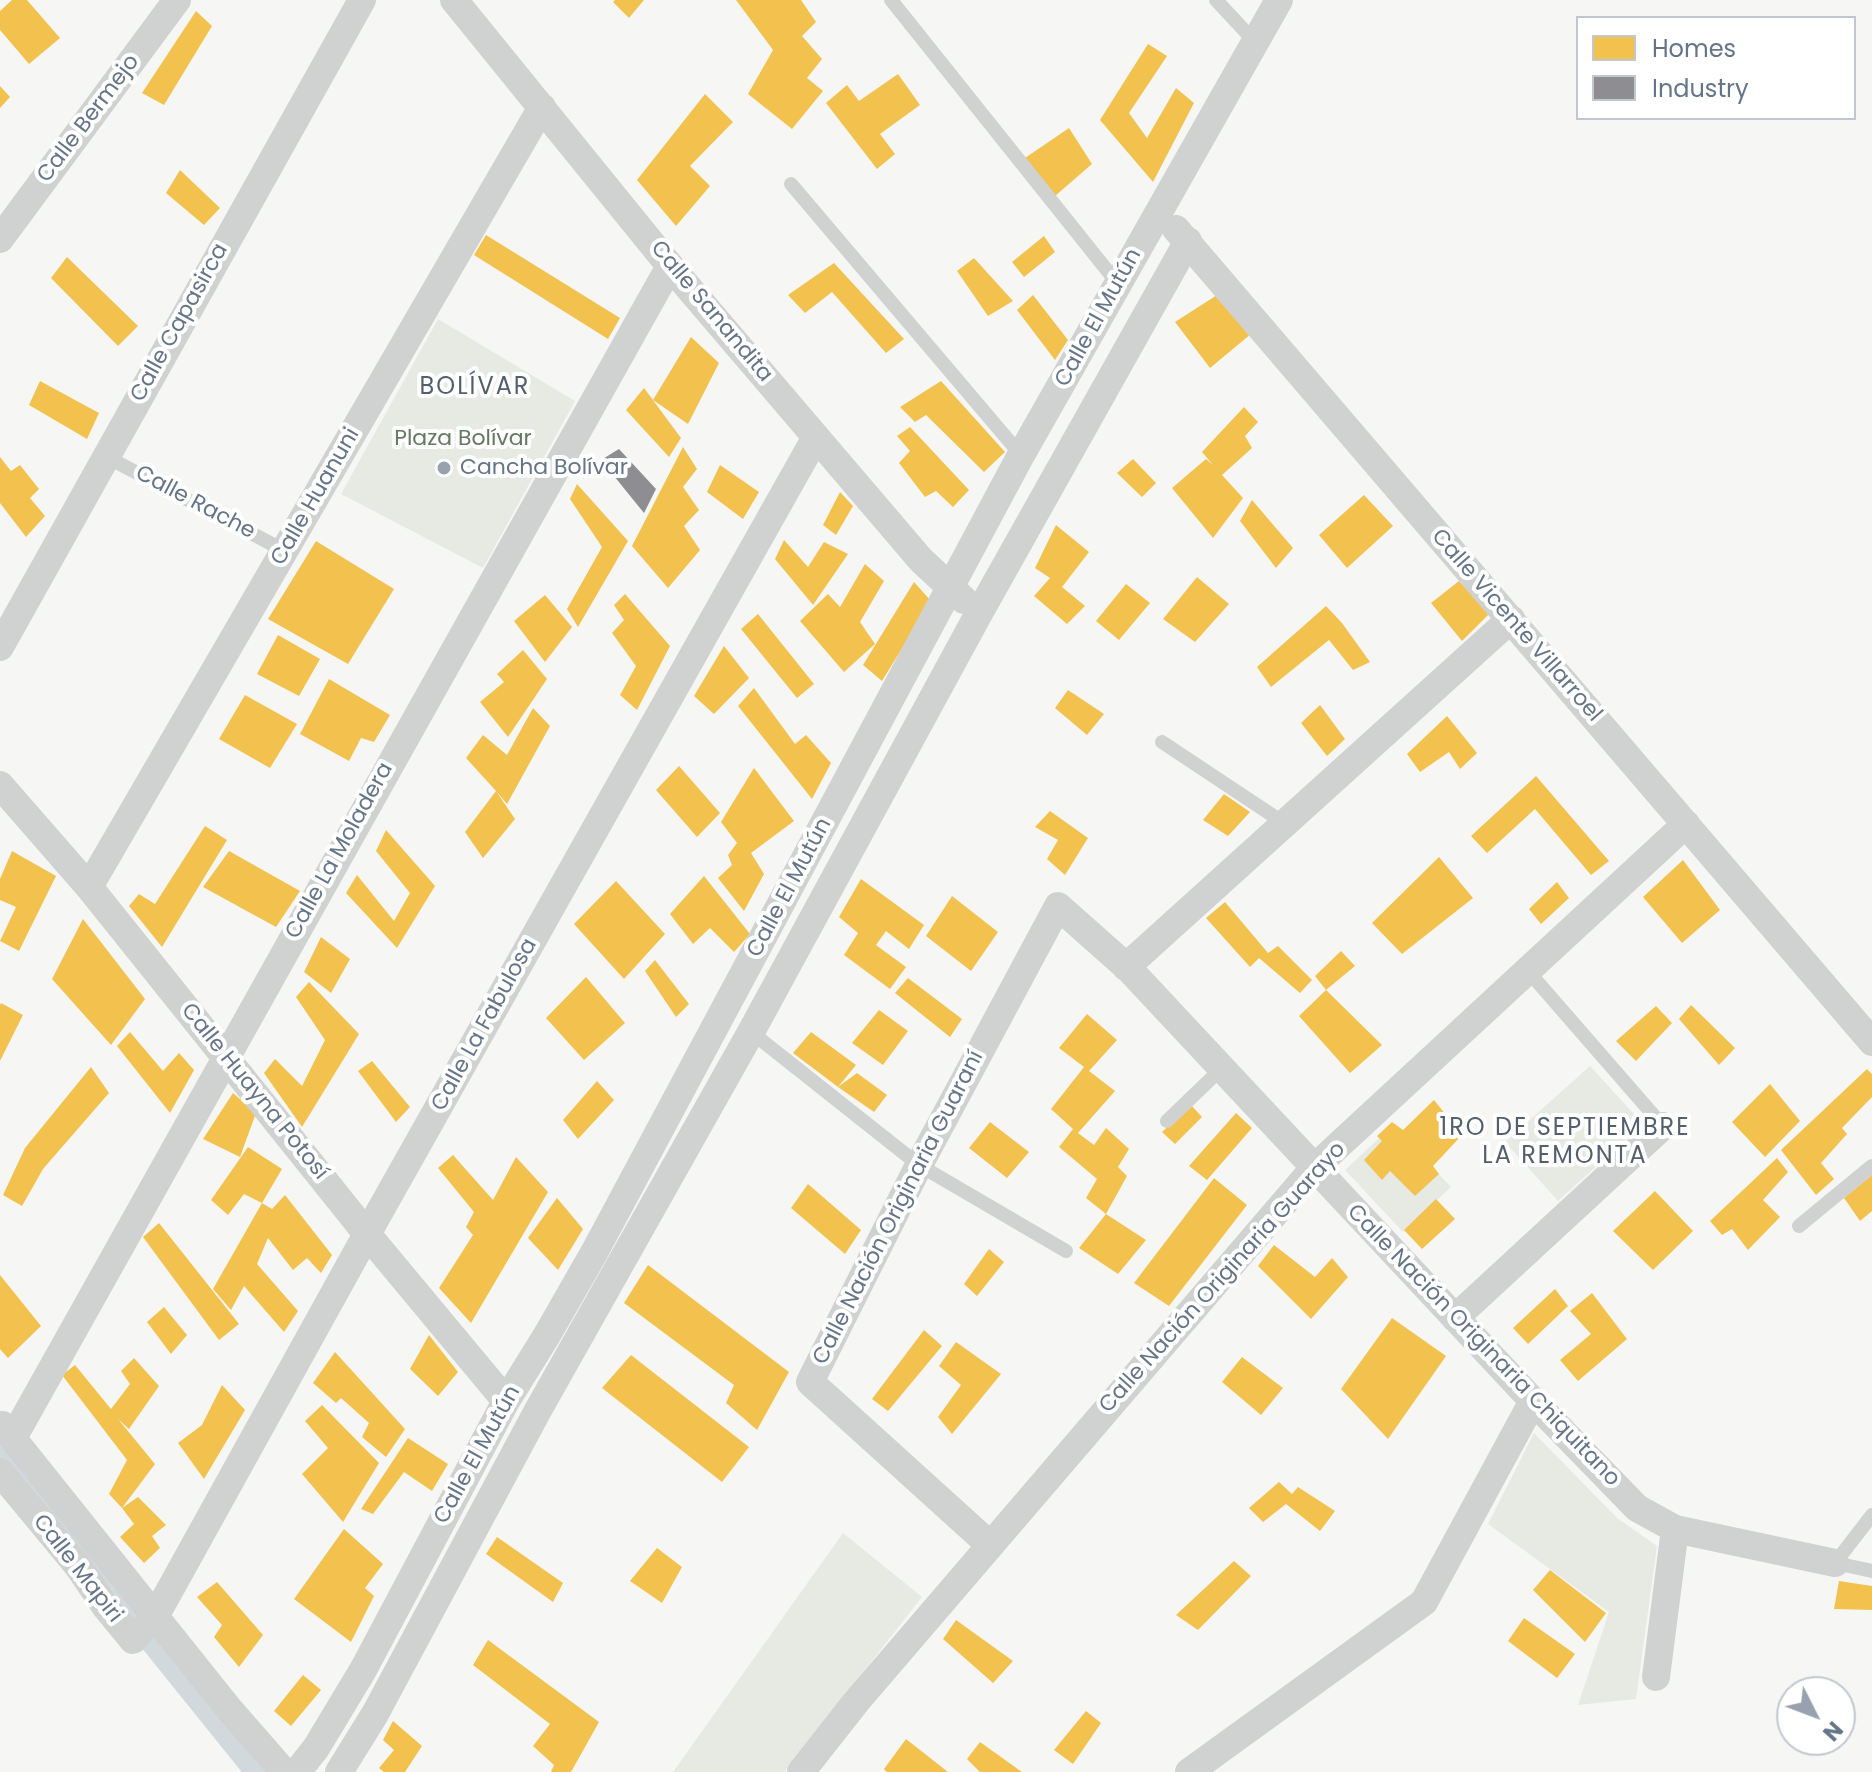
<!DOCTYPE html>
<meta charset="utf-8">
<style>
body{margin:0}
#map{position:relative;width:1872px;height:1772px;overflow:hidden;background:#f6f7f5;font-family:Poppins,sans-serif}
canvas{display:block}
.legend{position:absolute;left:1576px;top:16px;width:280px;height:104px;box-sizing:border-box;background:#fff;border:2px solid #c1c8cf;margin:0;padding:10px 14px;list-style:none;font-size:24px;color:#657587}
.legend li{display:flex;align-items:center;gap:16px;height:40px}
.legend b{width:40px;border:2px solid #c1c8cf}
.north{position:absolute;left:1776px;top:1676px;width:80px;height:80px;box-sizing:border-box;background:#fff;border:2px solid #c1c8cf;border-radius:50%;rotate:132deg;font-size:22px;font-weight:700;line-height:32px;text-align:center;color:#657587}
.north::after{content:'';display:block;margin:auto;width:28px;height:36px;background:#98a2ae;clip-path:polygon(50% 0,100% 100%,50% 72%,0 100%)}
</style>
<div id="map">
<canvas width="1872" height="1772"></canvas>
<ul class="legend">
<li><b style="height:22px;background:#f2c14e"></b>Homes</li>
<li><b style="height:22px;background:#8d8d92"></b>Industry</li>
</ul>
<div class="north">N</div>
</div>
<script>
const ctx = document.querySelector('canvas').getContext('2d');
ctx.lineJoin = 'round';
function fill(path, color) {
  ctx.fillStyle = color;
  ctx.fill(path, 'evenodd');
}
function poly(rows) {
  const path = new Path2D();
  for (const r of rows) {
    path.moveTo(r[0], r[1]);
    for (let i = 2; i < r.length; i += 2) path.lineTo(r[i], r[i + 1]);
  }
  return path;
}
function strokePath(path, color, width, dash) {
  ctx.strokeStyle = color;
  ctx.lineWidth = width;
  ctx.lineCap = dash ? 'butt' : 'round';
  ctx.setLineDash(dash || []);
  ctx.stroke(path);
}
function drawText(font, color, halo, rows, align = 'center') {
  ctx.font = font + ' Poppins,sans-serif';
  ctx.lineWidth = 8;
  ctx.setLineDash([]);
  ctx.textBaseline = 'middle';
  ctx.strokeStyle = halo;
  ctx.fillStyle = color;
  for (const [text, x, y, turn = 0] of rows) {
    ctx.save();
    ctx.translate(x, y);
    ctx.rotate((+turn || 0) * Math.PI / 180);
    ctx.textAlign = isNaN(turn) ? turn : align;
    if (halo) ctx.strokeText(text, 0, 0);
    ctx.fillText(text, 0, 0);
    ctx.restore();
  }
}
fill(poly([
 [438,319,575,401,483,568,341,494],
 [1590,1066,1643,1124,1558,1201,1505,1142],
 [1393,1125,1451,1187,1403,1232,1345,1170],
 [1534,1433,1617,1518,1657,1546,1636,1699,1578,1705,1609,1612,1488,1524],
 [843,1533,922,1597,785,1772,673,1772]
]), '#e6eae3');
fill(poly([
 [12,0,27,0,60,38,29,64,0,30,0,11],
 [615,0,644,0,629,18,613,2],
 [736,0,801,0,816,22,802,36,822,59,807,78,823,91,792,129,748,94,773,50],
 [196,11,212,26,164,105,142,93],
 [1148,44,1167,56,1129,113,1147,138,1176,88,1194,103,1153,182,1100,120],
 [898,74,920,105,880,134,895,154,877,169,826,103,847,85,859,101],
 [0,86,10,97,0,108],
 [705,94,733,122,690,166,710,186,676,226,637,180],
 [1069,128,1092,164,1055,196,1025,158],
 [180,170,220,208,204,225,166,193],
 [486,235,620,318,608,339,474,255],
 [1044,236,1055,252,1024,277,1012,262],
 [67,257,138,326,118,346,51,278],
 [974,258,1013,301,988,316,957,271],
 [834,263,904,339,886,353,832,292,805,313,788,295],
 [1033,295,1068,340,1055,360,1017,310],
 [1217,295,1251,334,1210,368,1175,322],
 [691,337,719,363,688,424,653,400],
 [40,381,99,413,87,439,29,405],
 [941,381,1005,452,984,472,926,415,915,422,900,407],
 [644,388,681,438,669,457,626,410],
 [1244,407,1258,422,1245,436,1252,448,1222,475,1243,498,1213,538,1172,488,1206,459,1213,465,1202,452],
 [910,427,969,490,953,507,936,491,925,497,899,463,910,451,897,436],
 [683,447,697,469,683,487,699,510,684,526,700,550,668,588,632,546],
 [0,457,11,471,20,465,39,489,30,498,45,516,26,537,0,503],
 [1133,459,1156,483,1142,497,1117,473],
 [720,465,759,492,743,519,707,492],
 [577,484,628,541,578,627,567,609,602,547,570,499],
 [840,492,853,506,836,535,823,525],
 [1364,495,1393,526,1347,568,1319,535],
 [1252,500,1293,548,1276,568,1240,521],
 [1056,525,1089,552,1062,587,1085,606,1067,624,1034,596,1050,578,1035,568],
 [784,540,808,567,824,542,848,554,813,605,775,559],
 [316,541,394,589,348,664,268,619],
 [865,564,884,581,860,622,875,644,844,672,800,621,828,594,840,607],
 [1197,577,1229,604,1195,642,1163,619],
 [1459,581,1489,614,1462,641,1431,603],
 [914,582,931,601,882,681,863,665],
 [1126,584,1150,603,1119,640,1096,621],
 [625,594,670,646,637,710,620,695,636,666,612,633,624,620,614,605],
 [545,595,572,627,545,662,514,621],
 [1326,606,1342,623,1370,662,1353,670,1329,640,1271,687,1257,667],
 [758,614,814,684,797,698,741,629],
 [278,635,320,659,299,696,257,674],
 [724,646,749,678,714,714,694,696],
 [523,650,547,679,508,737,480,702,504,682,497,674],
 [329,679,390,715,374,742,361,738,349,761,300,734],
 [754,688,795,744,806,735,831,763,812,799,738,706],
 [1068,690,1104,714,1087,735,1055,708],
 [245,695,297,724,270,768,219,739],
 [1320,705,1345,739,1327,756,1301,723],
 [533,708,550,726,507,804,496,791,515,819,483,858,465,832,496,791,466,758,483,735,507,755],
 [1447,716,1477,753,1460,769,1449,752,1420,772,1407,754],
 [679,766,720,813,697,837,656,790],
 [754,768,794,821,751,853,764,874,744,911,718,878,732,865,728,855,737,843,721,822],
 [1536,776,1609,861,1591,875,1535,809,1487,853,1471,836],
 [1224,794,1250,812,1228,836,1203,820],
 [1050,811,1088,838,1065,875,1047,859,1058,840,1035,827],
 [205,826,227,840,162,947,129,906,139,894,155,904],
 [386,830,435,886,397,948,346,893,357,875,394,921,410,893,376,851],
 [12,851,56,876,19,951,0,941,16,907,0,900,0,879],
 [229,851,300,891,276,927,203,887],
 [1439,857,1473,898,1402,954,1372,923],
 [1683,860,1720,910,1682,943,1643,897],
 [704,876,750,934,734,952,710,928,693,944,670,914],
 [861,879,924,925,909,949,886,931,876,945,906,967,890,989,844,955,858,933,839,917],
 [616,881,665,934,624,979,574,924],
 [1557,882,1569,898,1541,924,1529,909],
 [952,896,998,932,971,971,926,936],
 [1225,902,1268,953,1278,946,1312,980,1300,993,1259,958,1250,967,1206,918],
 [83,919,145,999,111,1045,52,979],
 [321,937,350,959,331,993,304,972],
 [1341,951,1355,966,1326,990,1315,976],
 [655,960,689,1004,676,1017,645,971],
 [586,977,625,1023,584,1060,546,1018],
 [908,978,962,1019,950,1037,895,993],
 [309,982,359,1034,302,1127,264,1073,275,1059,302,1086,325,1040,296,997],
 [1326,990,1382,1045,1350,1073,1299,1016],
 [1,1003,23,1015,0,1061,0,1005],
 [1691,1005,1735,1048,1719,1065,1679,1019],
 [1656,1006,1672,1023,1636,1061,1616,1041],
 [879,1010,908,1031,883,1065,852,1043],
 [1087,1014,1117,1040,1089,1071,1115,1091,1078,1133,1094,1145,1106,1128,1129,1149,1118,1167,1127,1176,1106,1214,1086,1198,1097,1179,1059,1147,1073,1129,1051,1109,1084,1067,1059,1048],
 [130,1032,163,1071,179,1053,194,1070,170,1113,117,1046],
 [811,1032,856,1065,838,1087,793,1053],
 [372,1061,410,1107,396,1122,358,1071],
 [91,1067,109,1093,43,1169,22,1206,3,1195,25,1148],
 [1867,1069,1872,1074,1872,1097,1842,1128,1847,1134,1821,1163,1834,1179,1816,1195,1781,1150],
 [857,1073,887,1095,874,1112,838,1087],
 [597,1081,614,1100,578,1139,563,1120],
 [1770,1084,1800,1121,1765,1157,1732,1122],
 [233,1093,256,1113,240,1157,203,1139],
 [1434,1100,1462,1135,1433,1166,1439,1174,1415,1196,1390,1171,1382,1180,1364,1160,1382,1141,1377,1136,1392,1122,1403,1130],
 [1191,1105,1202,1117,1175,1144,1162,1132],
 [1236,1113,1252,1128,1207,1180,1189,1166],
 [990,1122,1029,1152,1007,1178,969,1148],
 [248,1147,282,1169,262,1203,244,1194,228,1215,211,1200],
 [453,1155,493,1200,516,1157,548,1192,471,1323,439,1288,473,1235,466,1227,474,1212,438,1168],
 [1777,1158,1788,1172,1763,1200,1780,1217,1748,1250,1732,1229,1722,1235,1710,1221],
 [1872,1175,1872,1211,1860,1221,1844,1198],
 [1214,1178,1247,1205,1169,1306,1134,1283],
 [808,1184,861,1230,845,1254,791,1208],
 [1655,1191,1693,1231,1653,1270,1613,1231],
 [285,1195,332,1255,321,1273,307,1258,293,1270,268,1238,257,1264,298,1311,284,1332,244,1286,231,1310,213,1289,262,1203,272,1209],
 [557,1198,583,1229,558,1270,528,1238],
 [1436,1199,1455,1219,1422,1249,1404,1230],
 [1106,1214,1146,1240,1118,1274,1079,1248],
 [159,1223,239,1324,219,1340,143,1237],
 [1274,1245,1315,1277,1332,1258,1348,1277,1311,1319,1258,1266],
 [989,1249,1004,1262,977,1296,964,1284],
 [648,1265,789,1372,757,1430,726,1403,734,1385,624,1303],
 [0,1275,41,1326,8,1358,0,1349],
 [1555,1289,1568,1306,1528,1344,1513,1328],
 [1592,1293,1627,1339,1578,1381,1560,1360,1591,1334,1570,1311],
 [164,1307,187,1335,171,1354,147,1322],
 [1392,1318,1446,1356,1388,1439,1341,1389],
 [924,1330,942,1346,888,1411,872,1399],
 [429,1335,458,1372,438,1396,410,1369],
 [956,1342,1001,1374,952,1434,938,1417,961,1385,939,1366],
 [335,1352,405,1429,386,1457,362,1437,369,1423,341,1398,336,1403,313,1383],
 [631,1355,749,1447,722,1482,602,1388],
 [1242,1357,1283,1388,1261,1415,1222,1382],
 [134,1358,159,1386,129,1429,118,1419,155,1464,122,1508,109,1494,127,1460,62,1375,75,1365,111,1409,130,1384,121,1371],
 [222,1385,245,1410,204,1479,178,1443,202,1425],
 [322,1405,379,1463,343,1522,302,1474,328,1448,305,1421],
 [408,1438,448,1464,432,1491,404,1472,373,1514,361,1509],
 [1279,1482,1292,1494,1298,1487,1335,1511,1320,1531,1286,1504,1263,1522,1249,1508],
 [138,1497,166,1525,152,1536,160,1548,144,1563,120,1537,134,1524,122,1508],
 [344,1529,383,1564,365,1588,374,1596,351,1642,294,1599],
 [497,1537,563,1583,553,1602,486,1554],
 [657,1548,682,1567,662,1603,630,1581],
 [1234,1561,1251,1576,1198,1630,1176,1615],
 [1550,1570,1606,1613,1585,1642,1533,1590],
 [1839,1581,1872,1586,1872,1610,1834,1609],
 [217,1582,263,1635,239,1667,214,1637,222,1625,197,1597],
 [1524,1618,1575,1654,1557,1678,1508,1641],
 [956,1620,1013,1661,993,1683,943,1639],
 [488,1640,599,1722,571,1772,551,1772,554,1765,533,1746,550,1724,473,1665],
 [303,1675,321,1690,291,1726,274,1711],
 [1086,1711,1101,1723,1073,1764,1054,1750],
 [393,1721,422,1746,405,1772,384,1772,379,1768,394,1750,383,1740],
 [906,1739,948,1772,887,1772,884,1769],
 [980,1742,1022,1772,980,1772,967,1759]
]), '#f2c14e');
fill(poly([
 [619,449,656,489,644,513,601,460]
]), '#8d8d92');
strokePath(poly([
 [0,1448,261,1772]
]), '#d2d9dc', 30);
strokePath(poly([
 [891,0,1118,284],
 [1216,0,1255,42],
 [791,184,1021,455],
 [105,456,285,551],
 [1162,742,1284,823],
 [1528,971,1663,1126],
 [751,1032,919,1165,1066,1251],
 [1167,1121,1221,1069],
 [1799,1226,1872,1166],
 [1872,1515,1835,1563,1872,1571]
]), '#d0d2d2', 14);
strokePath(poly([
 [454,0,670,266,816,437,921,560,964,600],
 [1176,229,1872,1042],
 [0,239,177,0],
 [0,647,362,0],
 [0,785,89,887,367,1234,506,1401],
 [89,887,542,107],
 [1126,967,1511,619],
 [1455,1318,1663,1126],
 [2,1425,229,1709,284,1772],
 [13,1438,670,266],
 [0,1472,78,1566,105,1606,133,1640,156,1615,367,1234,816,437],
 [990,1545,810,1382,919,1165,1058,906,1129,969,1533,1401,1637,1508,1675,1529,1835,1563],
 [1656,1677,1675,1529],
 [297,1772,316,1748,363,1670,506,1401,547,1335,595,1251,1021,455,1279,0],
 [339,1772,375,1714,537,1412,751,1032,978,615,1188,241],
 [801,1772,856,1702,1314,1168,1686,824],
 [1189,1772,1424,1602,1533,1401]
]), '#d0d2d2', 28);
for (const [x, y, r, color] of [
 [444,468,8,"#98a2ae"]
]) {
  const dot = new Path2D();
  dot.arc(x, y, r, 0, 2 * Math.PI);
  ctx.fillStyle = color;
  ctx.fill(dot);
  strokePath(dot, '#fff', 3);
}
drawText('22px', '#657587', '#fff', [
 ["Calle Bermejo",89,119,-53],
 ["Calle Sanandita",711,312,50],
 ["Calle El Mutún",1099,318,-61],
 ["Calle Capasirca",180,323,-61],
 ["Calle Huanuni",316,497,-60],
 ["Calle Rache",195,503,28],
 ["Calle Vicente Villarroel",1516,626,49],
 ["Calle La Moladera",340,851,-61],
 ["Calle El Mutún",790,888,-62],
 ["Calle La Fabulosa",485,1025,-61],
 ["Calle Huayna Potosí",254,1092,51],
 ["Calle Nación Originaria Guaraní",899,1208,-63],
 ["Calle Nación Originaria Guarayo",1223,1278,-48],
 ["Calle Nación Originaria Chiquitano",1483,1346,46],
 ["Calle El Mutún",478,1455,-61],
 ["Calle Mapiri",77,1569,52]
]);
drawText('22px', '#637960', '#fff', [
 ["Plaza Bolívar",463,439]
]);
drawText('22px', '#657587', '#fff', [
 ["Cancha Bolívar",460,468]
], 'left');
ctx.letterSpacing = '2px';
drawText('24px', '#535f6c', '#fff', [
 ["BOLÍVAR",475,388],
 ["1RO DE SEPTIEMBRE",1565,1129],
 ["LA REMONTA",1565,1157]
]);
ctx.letterSpacing = '0px';
</script>
